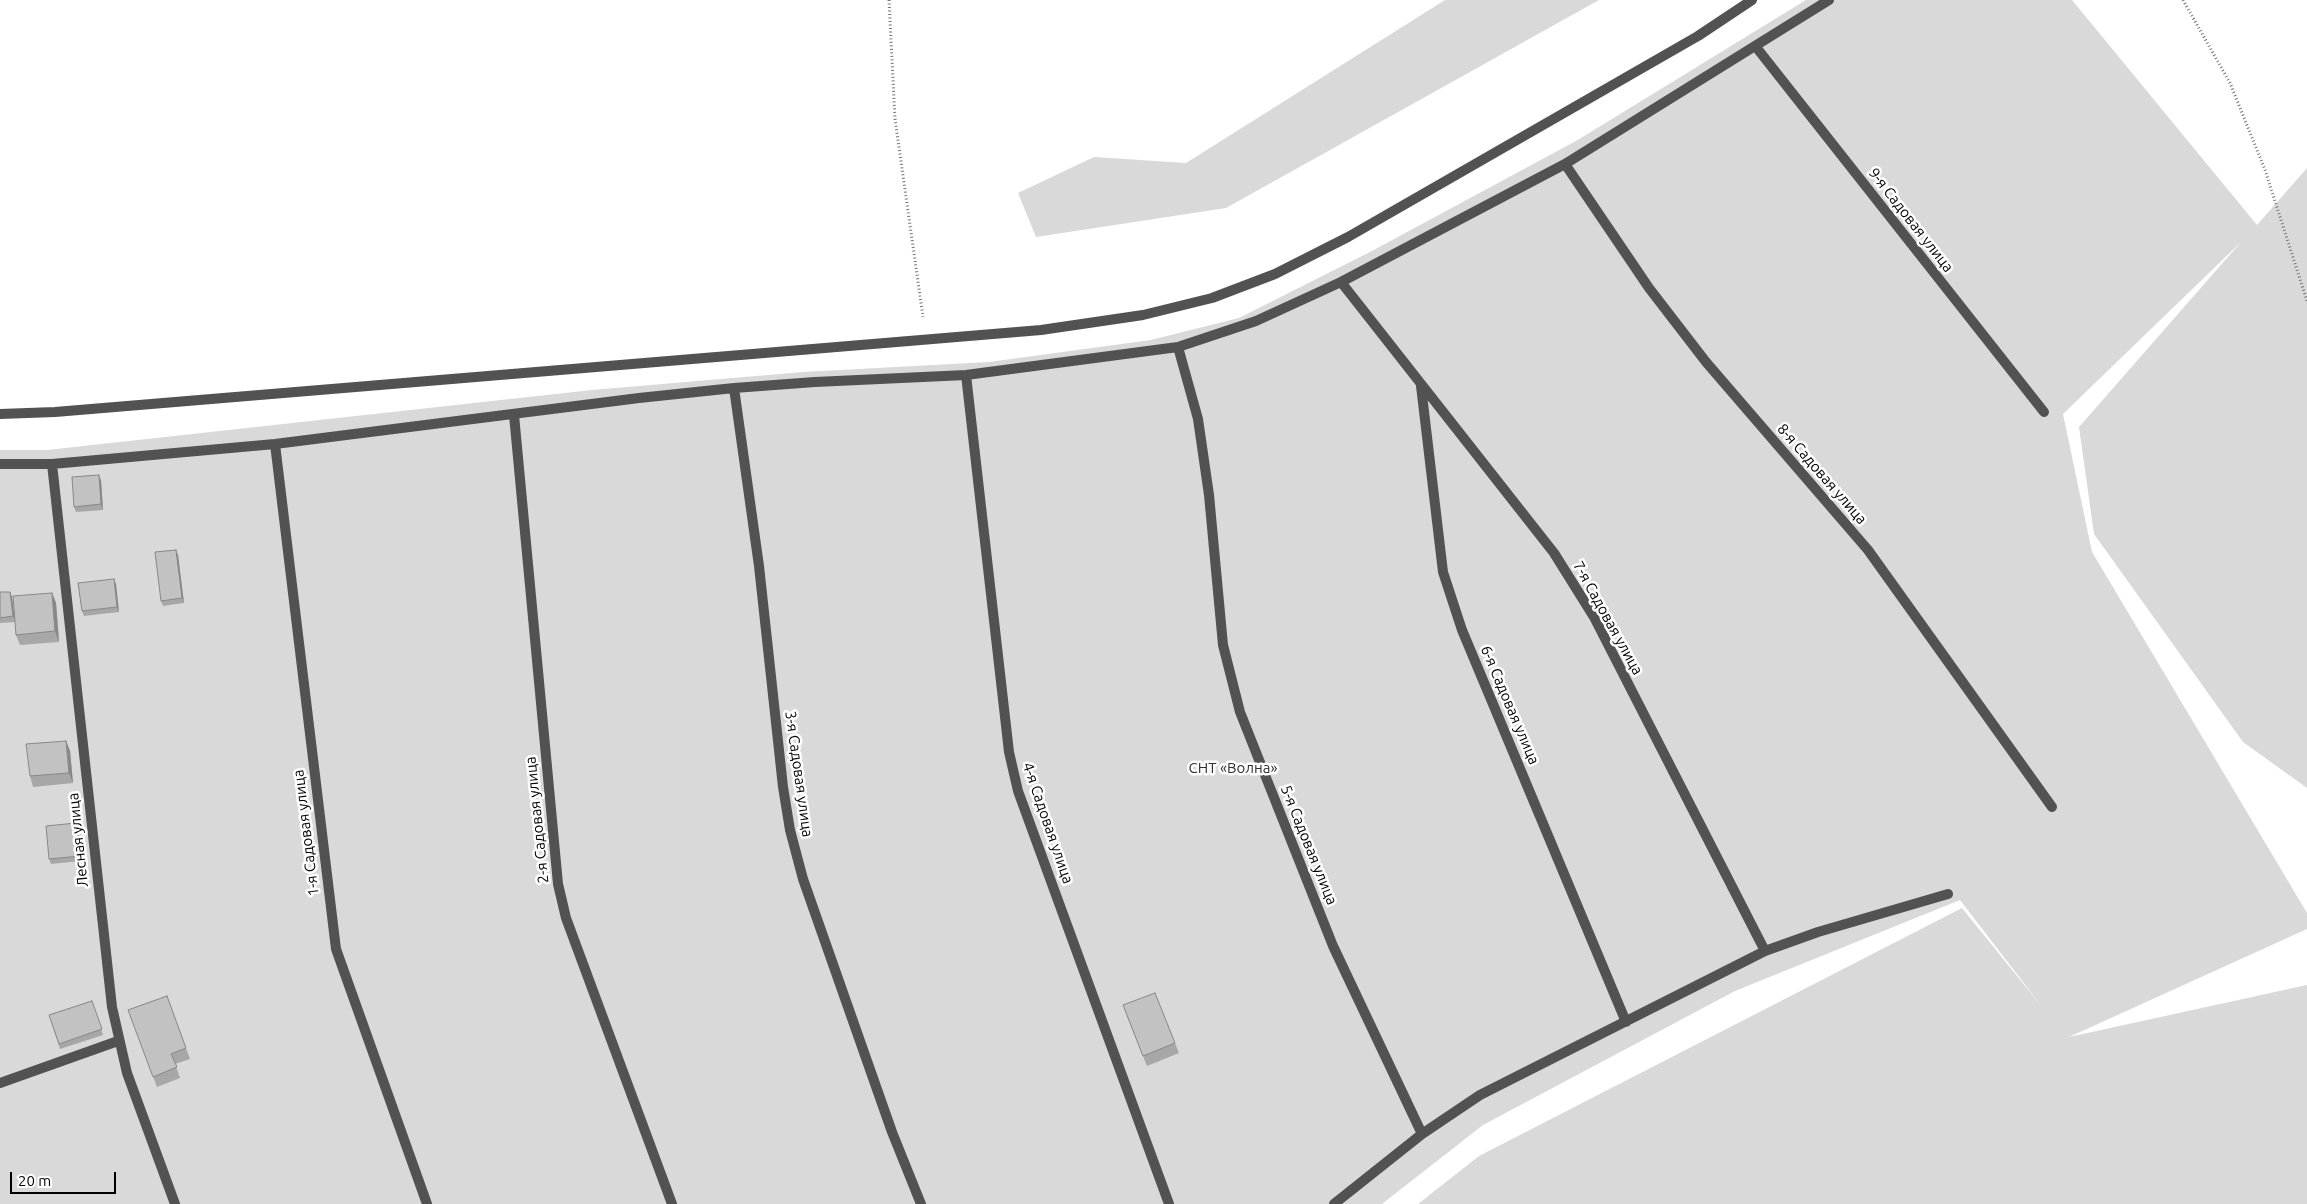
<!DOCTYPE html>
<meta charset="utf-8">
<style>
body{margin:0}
#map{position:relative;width:2307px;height:1204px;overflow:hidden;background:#fff;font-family:Ubuntu,sans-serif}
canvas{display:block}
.scale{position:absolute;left:10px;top:1172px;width:106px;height:22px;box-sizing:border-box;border:2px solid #000;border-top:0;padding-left:6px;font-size:15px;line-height:18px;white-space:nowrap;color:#000;-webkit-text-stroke:4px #fff;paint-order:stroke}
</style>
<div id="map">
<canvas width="2307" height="1204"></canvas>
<div class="scale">20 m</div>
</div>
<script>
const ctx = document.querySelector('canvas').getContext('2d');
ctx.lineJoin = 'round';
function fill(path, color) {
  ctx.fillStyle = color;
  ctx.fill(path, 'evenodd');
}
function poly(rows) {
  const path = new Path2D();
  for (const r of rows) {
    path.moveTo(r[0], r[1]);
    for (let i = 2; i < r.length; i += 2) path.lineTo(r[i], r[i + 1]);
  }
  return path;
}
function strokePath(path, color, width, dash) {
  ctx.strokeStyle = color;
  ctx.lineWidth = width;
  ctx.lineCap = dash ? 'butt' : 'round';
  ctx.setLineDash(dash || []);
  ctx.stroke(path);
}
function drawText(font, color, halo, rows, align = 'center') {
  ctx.font = font + ' Ubuntu,sans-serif';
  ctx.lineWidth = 5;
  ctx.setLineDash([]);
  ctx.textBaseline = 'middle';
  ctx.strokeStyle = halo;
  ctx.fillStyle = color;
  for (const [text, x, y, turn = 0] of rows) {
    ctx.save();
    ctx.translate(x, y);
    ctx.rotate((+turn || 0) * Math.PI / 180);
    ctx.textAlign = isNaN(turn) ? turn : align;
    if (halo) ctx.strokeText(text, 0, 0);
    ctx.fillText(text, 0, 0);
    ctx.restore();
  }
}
fill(poly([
 [1445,0,1599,0,1226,208,1036,237,1018,193,1094,157,1186,163],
 [1806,0,2072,0,2257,225,2307,168,2307,788,2243,742,2094,534,2079,427,2241,242,2063,414,2092,552,2307,913,2307,929,2069,1037,2307,985,2307,1204,1418,1204,1479,1156,1962,908,2043,1008,1960,900,1735,991,1483,1125,1382,1204,0,1204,0,450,47,450,592,390,803,372,989,362,1151,340,1239,318,1370,252,1576,141]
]), '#d9d9d9');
strokePath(poly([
 [889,0,895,119,923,317],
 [2183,0,2230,83,2265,170,2307,301]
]), '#747474', 3, [1, 2.5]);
strokePath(poly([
 [1756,47,2044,412],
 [1565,164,1649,288,1706,362,1868,550,2052,807],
 [1341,282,1554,553,1594,617,1765,951],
 [1178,347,1198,419,1209,495,1223,645,1240,712,1333,946,1422,1134],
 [966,375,1009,752,1018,791,1169,1204],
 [1421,386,1443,572,1462,630,1626,1022],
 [734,388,759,566,783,787,790,830,803,879,892,1132,921,1204],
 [0,414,55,412,1041,330,1143,315,1212,298,1275,274,1348,237,1698,36,1752,0],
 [514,415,558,884,566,918,672,1204],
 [275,444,336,949,427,1204],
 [0,464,52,464,275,444,639,398,734,388,815,382,966,375,1178,347,1256,321,1341,282,1565,164,1829,0],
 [52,464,112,1007,127,1073,175,1204],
 [0,1083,118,1041],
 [1334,1204,1422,1134,1480,1095,1765,951,1818,932,1948,894]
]), '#525252', 10);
fill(poly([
 [101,480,103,510,76,512,74,507],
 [176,550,178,555,184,603,163,606,161,601],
 [116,584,119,612,84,616,82,611],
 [0,592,10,592,12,597,15,622,0,623],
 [52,593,56,603,59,642,20,645,16,635],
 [66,741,70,751,73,783,33,787,30,776],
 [76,823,78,828,81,861,51,864,49,859],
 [1155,993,1179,1053,1147,1066,1127,1016],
 [167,996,190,1059,175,1064,180,1078,157,1087,128,1010],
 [92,1001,103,1035,60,1049,49,1015]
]), '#a7a7a7');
fill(poly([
 [99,475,101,480,103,510,101,504],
 [176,550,178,555,184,603,182,598],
 [114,579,116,584,119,612,117,607],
 [10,592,12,597,15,622,13,616],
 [52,593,56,603,59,642,55,631],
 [66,741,70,751,73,783,69,773],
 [76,823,78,828,81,861,80,856]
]), '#888');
const building = poly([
 [99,475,101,504,74,507,72,477,99,475],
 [176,550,182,598,161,601,155,552,176,550],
 [114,579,117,607,82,611,78,583,114,579],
 [0,592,10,592,13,616,0,618,0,592],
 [52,593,55,631,16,635,13,596,52,593],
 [66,741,69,773,30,776,26,744,66,741],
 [76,823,80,856,49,859,46,826,76,823],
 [1155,993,1175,1043,1143,1056,1123,1005,1155,993],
 [167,996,186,1048,171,1054,177,1067,153,1077,128,1010,167,996],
 [92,1001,102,1029,59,1044,49,1015,92,1001]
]);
fill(building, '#c2c2c2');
strokePath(building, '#888', 1);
drawText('15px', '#000', '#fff', [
 ["9-я Садовая улица",1911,220,52],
 ["8-я Садовая улица",1822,474,49],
 ["7-я Садовая улица",1608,618,61],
 ["6-я Садовая улица",1510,705,67],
 ["3-я Садовая улица",799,774,82],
 ["2-я Садовая улица",537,820,-96],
 ["4-я Садовая улица",1048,823,71],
 ["1-я Садовая улица",306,833,-97],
 ["Лесная улица",78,840,-96],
 ["5-я Садовая улица",1309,845,68]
]);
drawText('15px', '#303030', '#fff', [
 ["СНТ «Волна»",1233,768]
]);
</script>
